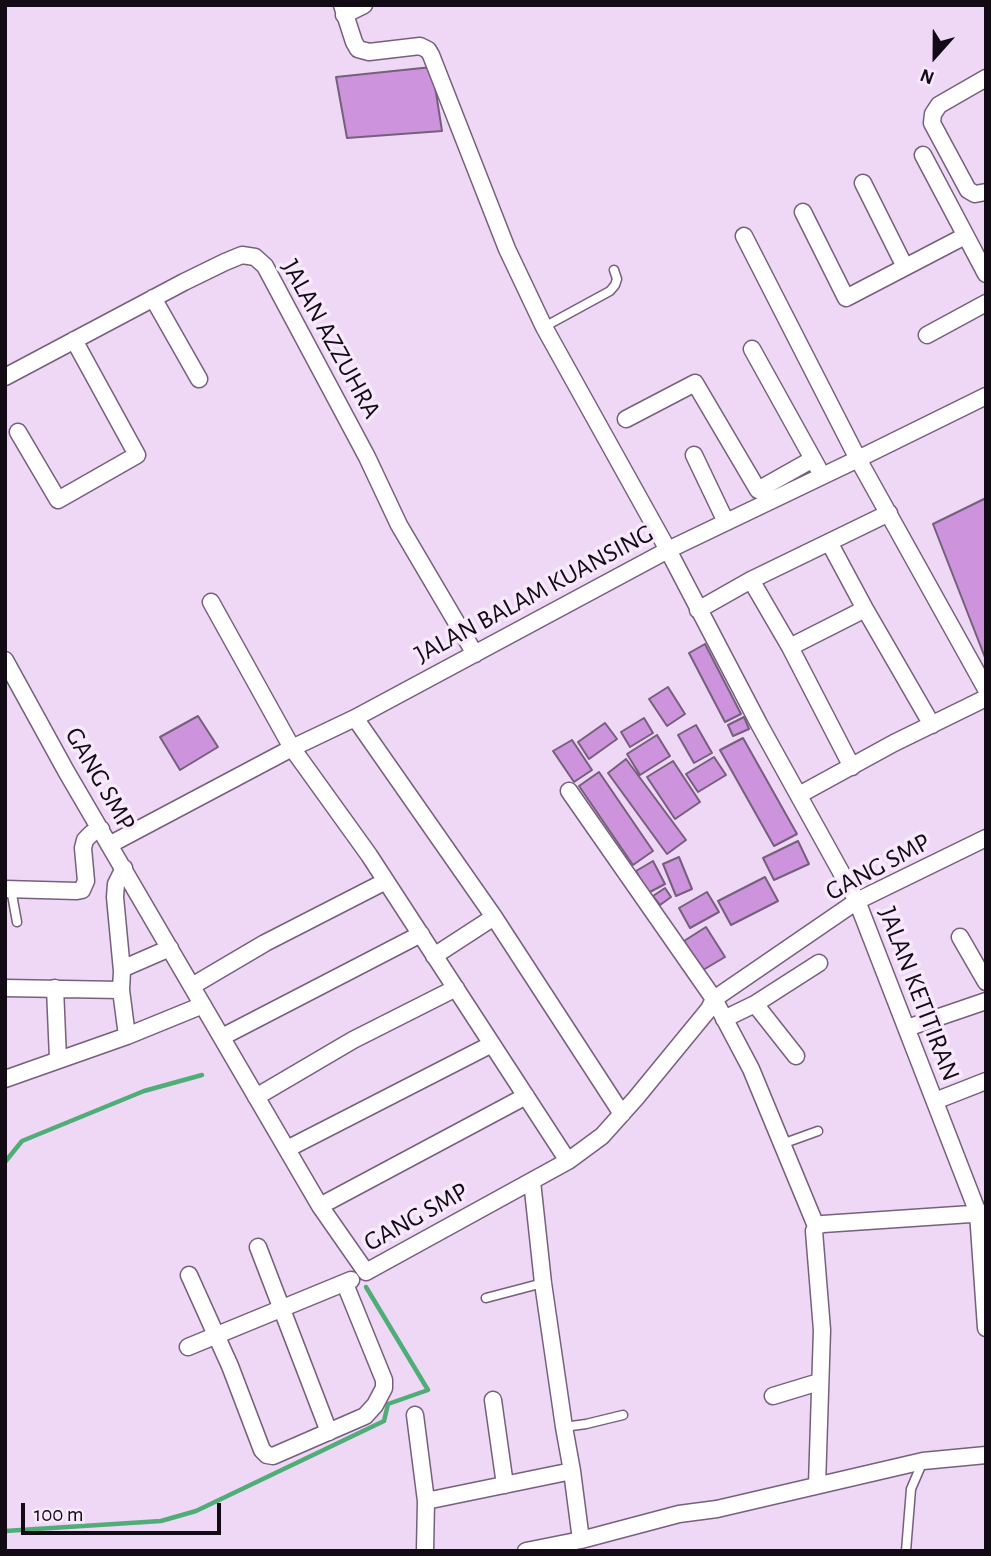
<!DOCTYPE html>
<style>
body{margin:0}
#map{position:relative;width:991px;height:1556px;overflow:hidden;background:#efd7f6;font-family:"Alegreya Sans",sans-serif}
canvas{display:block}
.frame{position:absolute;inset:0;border:7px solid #120a14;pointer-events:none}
.north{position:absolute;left:900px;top:21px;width:70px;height:70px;-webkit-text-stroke:5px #f7e8fb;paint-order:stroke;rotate:201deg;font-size:19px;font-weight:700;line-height:28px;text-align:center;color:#120a14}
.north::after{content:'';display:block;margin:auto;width:24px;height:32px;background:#120a14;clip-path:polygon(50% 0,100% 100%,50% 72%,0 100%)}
.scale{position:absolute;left:21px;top:1503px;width:200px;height:32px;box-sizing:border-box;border:4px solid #120a14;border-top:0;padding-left:9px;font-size:21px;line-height:24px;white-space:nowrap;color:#120a14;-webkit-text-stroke:5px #f7e8fb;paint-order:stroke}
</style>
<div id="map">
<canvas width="991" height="1556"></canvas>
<div class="frame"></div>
<div class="north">N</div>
<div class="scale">100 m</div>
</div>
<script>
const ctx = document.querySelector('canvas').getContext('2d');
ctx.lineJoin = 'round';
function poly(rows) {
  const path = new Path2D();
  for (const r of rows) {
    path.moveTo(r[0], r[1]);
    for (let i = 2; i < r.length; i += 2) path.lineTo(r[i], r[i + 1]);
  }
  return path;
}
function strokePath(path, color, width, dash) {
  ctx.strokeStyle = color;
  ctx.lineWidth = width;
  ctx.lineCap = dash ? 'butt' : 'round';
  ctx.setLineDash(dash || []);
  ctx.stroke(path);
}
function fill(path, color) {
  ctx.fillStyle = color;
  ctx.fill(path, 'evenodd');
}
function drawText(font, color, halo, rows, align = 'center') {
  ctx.font = font + ' "Alegreya Sans",sans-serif';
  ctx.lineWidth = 7;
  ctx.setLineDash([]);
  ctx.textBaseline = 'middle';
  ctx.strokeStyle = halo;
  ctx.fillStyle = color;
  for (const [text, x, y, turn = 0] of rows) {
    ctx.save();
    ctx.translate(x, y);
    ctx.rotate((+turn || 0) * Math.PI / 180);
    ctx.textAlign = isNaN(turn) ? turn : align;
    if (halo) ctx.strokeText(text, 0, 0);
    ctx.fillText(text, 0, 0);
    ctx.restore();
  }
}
strokePath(poly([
 [5,1162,22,1141,144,1091,202,1075],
 [5,1531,161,1521,196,1511,384,1421,388,1404,428,1390,366,1287]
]), '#4fae77', 4.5);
const building = poly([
 [432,67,442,131,347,138,336,77,432,67],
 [986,498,986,660,933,524,986,498],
 [705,644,741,714,725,722,689,653,705,644],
 [668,687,685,714,667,726,649,699,668,687],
 [198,716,218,747,180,770,160,737,198,716],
 [744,717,749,729,733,736,728,725,744,717],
 [644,718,653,733,630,747,621,732,644,718],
 [605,723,617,739,589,759,578,742,605,723],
 [696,725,712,753,694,763,678,735,696,725],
 [657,735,670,756,640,775,627,754,657,735],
 [743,738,797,834,774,846,720,750,743,738],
 [572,740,592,770,574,782,553,751,572,740],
 [714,757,726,775,698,792,686,774,714,757],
 [626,759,686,840,667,854,608,773,626,759],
 [673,761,700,802,675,819,647,777,673,761],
 [599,772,653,851,633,865,579,786,599,772],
 [798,841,809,864,774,880,763,858,798,841],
 [679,857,692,889,676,896,663,864,679,857],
 [653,861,665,884,648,893,636,871,653,861],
 [765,877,778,901,731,925,718,901,765,877],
 [665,888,671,897,660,905,653,896,665,888],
 [707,892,719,912,690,928,679,908,707,892],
 [706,927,725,957,703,970,684,941,706,927]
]);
fill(building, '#cd93dd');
strokePath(building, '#75607b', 2);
const lane = poly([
 [544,327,610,291,615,285,617,279,614,270],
 [11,889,17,922],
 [782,1144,818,1131],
 [486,1298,543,1283],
 [564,1427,586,1424,623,1415],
 [906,1551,911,1489,923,1461]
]);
const street = poly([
 [342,5,354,42,358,49,369,52,420,46,428,50,431,55,507,249,544,327,668,550,759,724,857,901,978,1213,986,1328],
 [344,15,364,5],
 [986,78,939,105,933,114,932,123,968,190,975,194,986,192],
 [923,155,986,274],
 [863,183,905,267],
 [803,212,846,298,965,236],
 [744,236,858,459,986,689],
 [153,298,199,379],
 [927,335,986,303],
 [752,349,818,468],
 [5,377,184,282,225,262,242,255,255,257,265,266,367,457,399,525,475,654],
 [626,419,695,383,758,490,813,459],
 [18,432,58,500,137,455,74,340],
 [694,455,726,522],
 [829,542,865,609,932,725],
 [751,580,790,647,852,767],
 [211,602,292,748,369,855,568,1161],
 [698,610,751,580,889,513],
 [790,647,865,609],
 [5,660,66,771,320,1206,366,1272,568,1161,602,1136,636,1098,709,1009,714,999,857,901,986,838],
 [355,718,494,917,622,1114],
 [569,791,714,999,751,1069,816,1226],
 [799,795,894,743,986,698],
 [109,845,292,748,355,718,668,550,858,459,986,396],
 [5,889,77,891,82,890,86,881,83,848,85,840,92,833,101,829],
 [960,937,986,982],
 [434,956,494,917],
 [122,971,115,897,116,884,124,868],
 [192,986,265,943,386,881],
 [5,988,121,990,122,971,124,968,170,948],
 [55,988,58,1059],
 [121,990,127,1036],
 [755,1004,796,1056],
 [724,1019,755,1004,819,963],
 [907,1028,986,1001],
 [222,1037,421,934],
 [5,1079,127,1036,203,1005],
 [256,1097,353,1040,456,988],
 [935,1101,986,1081],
 [287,1149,492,1044],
 [532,1181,543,1283,564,1427,572,1471,581,1540],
 [320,1206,526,1096],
 [258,1247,329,1432],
 [189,1275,230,1366,262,1450,267,1455,273,1456,365,1416,375,1405,384,1388,384,1380,345,1284],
 [188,1347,351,1280],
 [773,1396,819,1382],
 [493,1400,505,1485],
 [415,1415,426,1501,425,1551],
 [817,1485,822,1330,814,1231,816,1226,823,1224,986,1213],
 [426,1501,572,1471],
 [526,1551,581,1540,679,1514,717,1509,923,1461,986,1455]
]);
strokePath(lane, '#76607c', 11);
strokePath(street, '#76607c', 19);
strokePath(lane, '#fff', 8);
strokePath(street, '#fff', 16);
drawText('26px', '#120a14', '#f7e8fb', [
 ["JALAN AZZUHRA",331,339,61],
 ["JALAN BALAM KUANSING",534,594,-28],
 ["GANG SMP",100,779,60],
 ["GANG SMP",878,867,-28],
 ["JALAN KETITIRAN",919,994,69],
 ["GANG SMP",416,1217,-29]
]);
</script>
